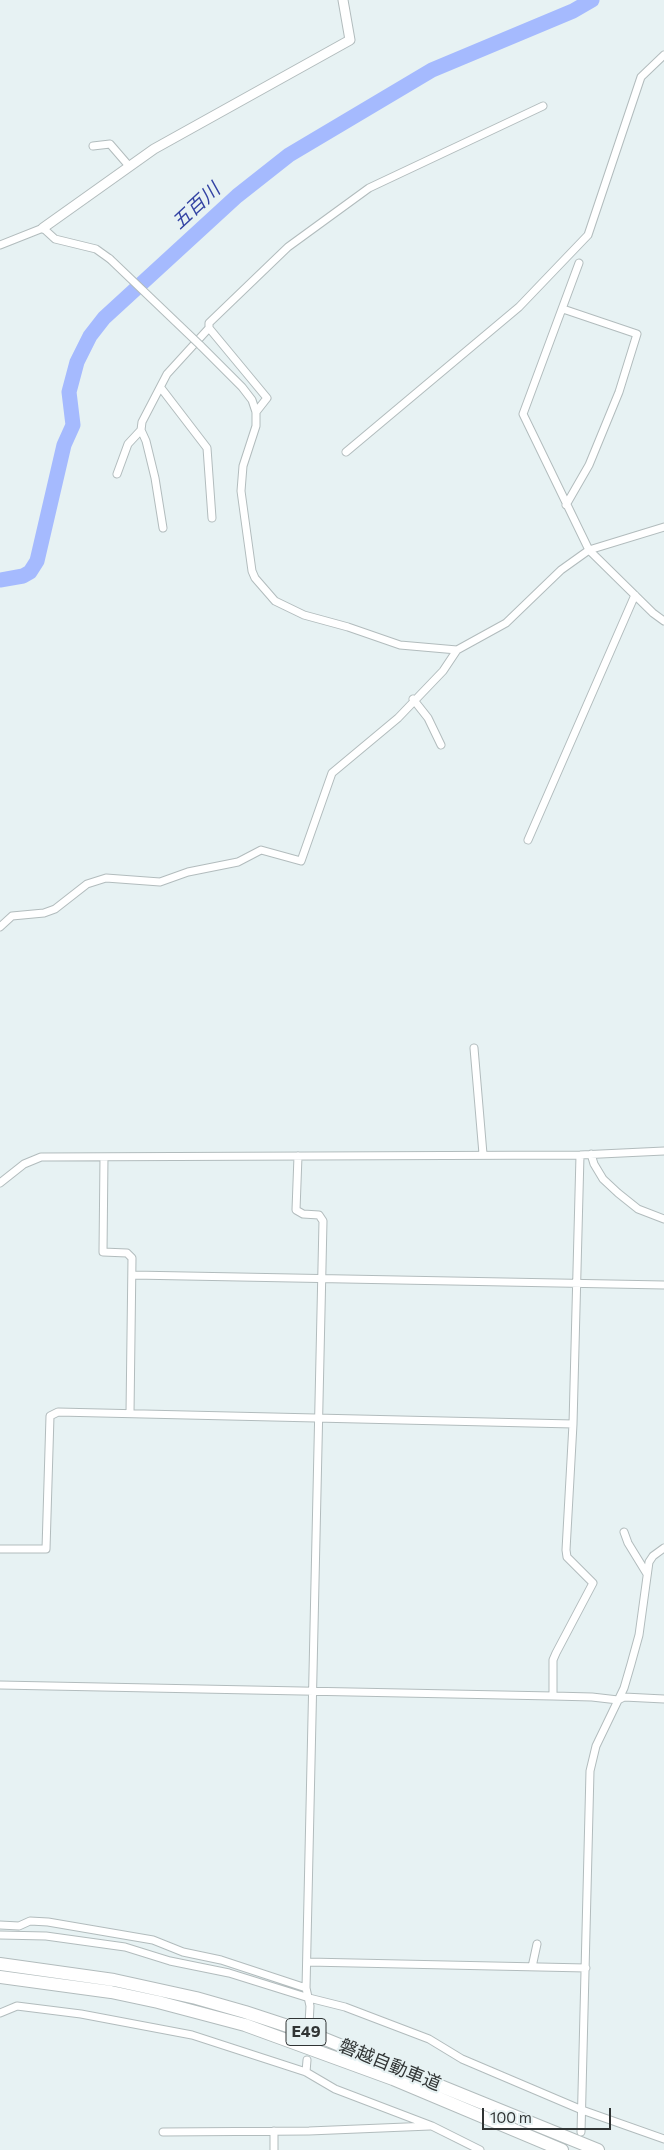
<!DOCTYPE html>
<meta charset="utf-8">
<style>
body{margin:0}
#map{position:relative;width:664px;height:2150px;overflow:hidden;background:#e7f2f3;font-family:Commissioner,sans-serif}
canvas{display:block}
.scale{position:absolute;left:482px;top:2108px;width:129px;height:22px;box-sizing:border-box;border:2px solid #303434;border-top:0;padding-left:6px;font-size:15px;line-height:18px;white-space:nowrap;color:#303434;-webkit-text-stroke:4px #e7f2f3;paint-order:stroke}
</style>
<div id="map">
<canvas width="664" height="2150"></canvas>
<div class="scale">100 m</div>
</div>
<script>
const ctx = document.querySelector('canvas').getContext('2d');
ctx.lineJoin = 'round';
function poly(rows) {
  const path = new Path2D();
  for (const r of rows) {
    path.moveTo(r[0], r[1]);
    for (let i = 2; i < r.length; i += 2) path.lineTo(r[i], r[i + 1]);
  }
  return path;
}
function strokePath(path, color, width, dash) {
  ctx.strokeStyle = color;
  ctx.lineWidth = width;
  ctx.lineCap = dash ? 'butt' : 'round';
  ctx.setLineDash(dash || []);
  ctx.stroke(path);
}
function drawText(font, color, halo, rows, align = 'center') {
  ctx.font = font + ' Commissioner,"Noto Sans JP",sans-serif';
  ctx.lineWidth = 4.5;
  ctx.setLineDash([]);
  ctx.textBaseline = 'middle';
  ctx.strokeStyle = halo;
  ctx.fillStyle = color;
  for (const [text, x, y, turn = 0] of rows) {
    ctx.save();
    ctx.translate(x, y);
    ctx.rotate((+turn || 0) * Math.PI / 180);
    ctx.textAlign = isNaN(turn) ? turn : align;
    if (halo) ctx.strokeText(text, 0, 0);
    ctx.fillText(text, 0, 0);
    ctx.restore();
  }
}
strokePath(poly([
 [0,580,23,576,30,572,37,561,64,445,73,425,69,392,77,362,90,336,104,318,237,196,289,155,432,70,573,11,592,0]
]), '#a5bafe', 15);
const minor = poly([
 [93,146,110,144,129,166],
 [0,245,43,228,55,239,96,249,110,259],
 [579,263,523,414,589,550,653,613,664,621],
 [563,309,637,334,619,392,589,465,566,505],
 [200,345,242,387,252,400,256,412,256,426,243,466,241,491,252,571,255,578,275,601,304,615,348,627,400,645,457,650,506,623,561,570,589,550,664,527],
 [161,388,207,448,212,518],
 [256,412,267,398,209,328,209,323,288,247,369,188,543,106],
 [346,452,519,307,588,235,641,77,664,55],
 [117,474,128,444,141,430],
 [163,528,155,478,146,441,141,430,142,422,167,374,209,328],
 [413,699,428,718,441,745],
 [528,840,635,595],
 [0,927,12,916,44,913,55,909,87,884,106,878,160,882,188,872,238,862,261,850,301,861,332,773,398,718,443,671,457,650],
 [474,1048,483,1154],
 [591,1154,594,1164,603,1179,618,1193,638,1209,664,1219],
 [298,1156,296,1210,303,1214,319,1215,323,1221,306,1988,310,2006,309,2024],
 [104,1157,103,1252,127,1253,132,1258,130,1413],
 [0,1183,24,1164,41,1157,580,1155,664,1151],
 [133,1275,664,1285],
 [624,1532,628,1543,647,1574],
 [0,1549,46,1549,50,1416,58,1412,573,1424],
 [0,1685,553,1696,592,1697,618,1700,624,1697,664,1699],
 [553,1696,553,1660,556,1653,593,1583,567,1557,566,1550,573,1424,580,1155],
 [0,1925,19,1926,30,1921,48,1922,153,1940,183,1952,221,1960,306,1988],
 [0,1935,46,1936,125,1947,170,1961,229,1973,309,1998,345,2007,429,2039,462,2059,582,2110,664,2139],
 [308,1962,586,1968],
 [532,1967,537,1944],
 [0,2013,17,2006,81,2014,192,2035,306,2072,335,2089,432,2126,480,2150],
 [306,2072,307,2060],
 [274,2131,274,2150],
 [163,2132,309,2131,430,2126],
 [581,2132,590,1771,596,1746,624,1688,631,1664,639,1635,649,1562,653,1556,664,1548]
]);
const tertiary = poly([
 [43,228,154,149,350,40,343,0]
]);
const motorway = poly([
 [0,1964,114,1980,196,1998,245,2012,315,2035,598,2150],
 [0,1977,111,1992,158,2002,245,2025,393,2079,562,2150]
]);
strokePath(minor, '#b2bcbd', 9);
strokePath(tertiary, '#b2bcbd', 11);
strokePath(motorway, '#b2bcbd', 14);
strokePath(minor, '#fff', 7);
strokePath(tertiary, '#fff', 9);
strokePath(motorway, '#fff', 12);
const minorBridge = poly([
 [110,259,200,345]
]);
strokePath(minorBridge, '#b2bcbd', 9, []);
strokePath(minorBridge, '#fff', 7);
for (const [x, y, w] of [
 [306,2032,40]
]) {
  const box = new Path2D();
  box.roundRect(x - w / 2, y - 13.5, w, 27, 4);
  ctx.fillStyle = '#e7f2f3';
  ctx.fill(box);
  strokePath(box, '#303434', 1);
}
drawText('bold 16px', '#303434', null, [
 ["E49",306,2032]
]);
drawText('18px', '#303434', '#e7f2f3', [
 ["磐越自動車道",390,2065,22]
]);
drawText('italic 19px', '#3343a3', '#e7f2f3', [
 ["五百川",196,206,-43]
]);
</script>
